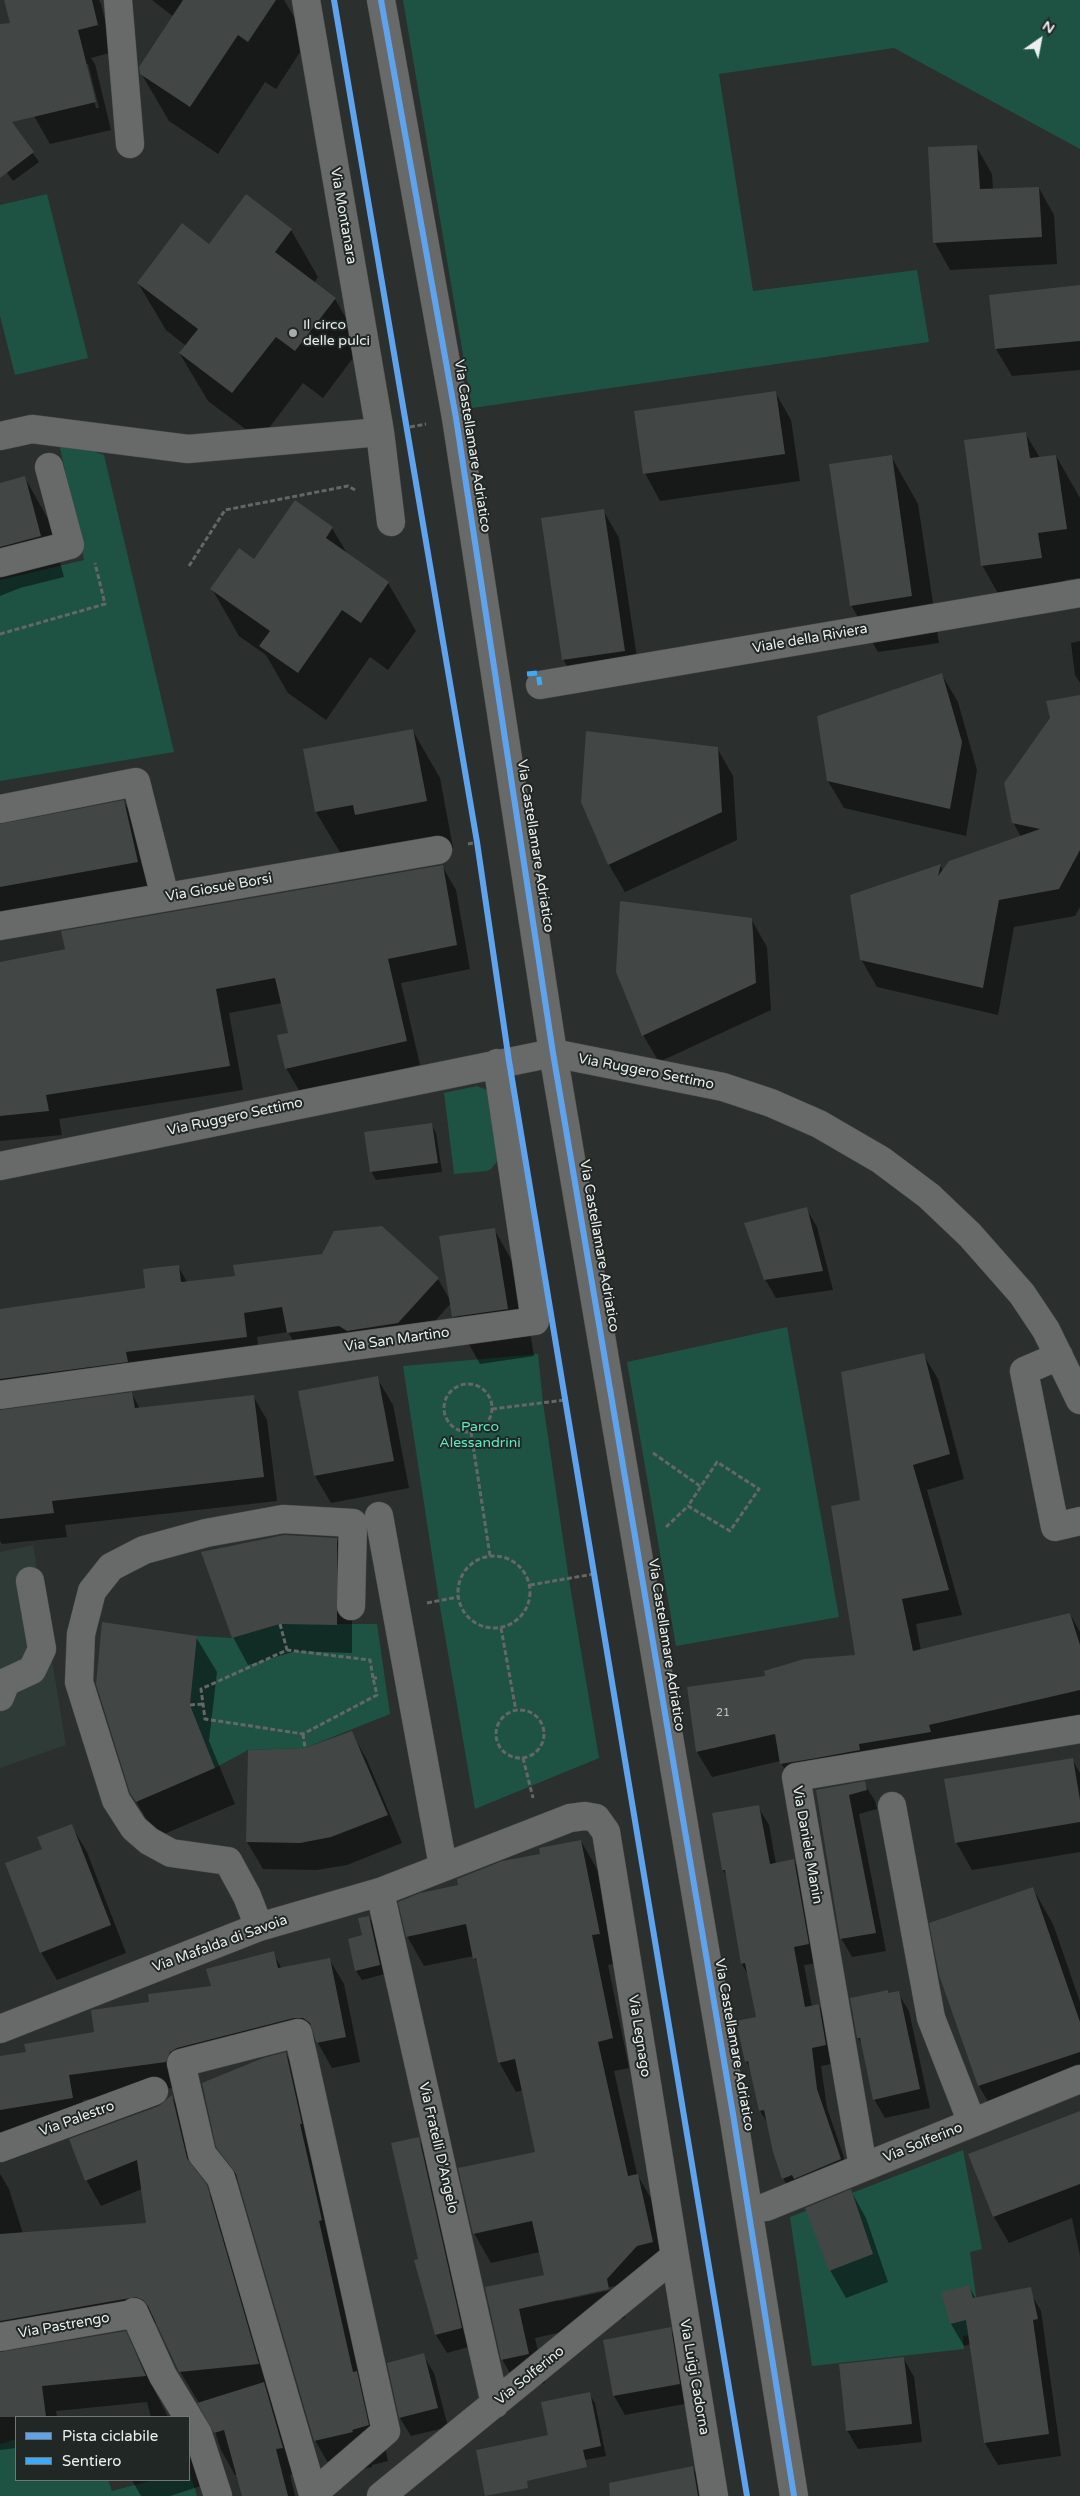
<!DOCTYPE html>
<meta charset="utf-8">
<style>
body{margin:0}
#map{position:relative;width:1080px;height:2496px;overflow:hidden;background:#2b2f2d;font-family:"Varela Round",sans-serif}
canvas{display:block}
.legend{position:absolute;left:15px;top:2416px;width:175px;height:65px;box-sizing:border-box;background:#202724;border:1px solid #717775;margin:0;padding:6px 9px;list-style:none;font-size:15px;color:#ebf0ee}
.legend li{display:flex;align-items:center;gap:10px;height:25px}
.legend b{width:25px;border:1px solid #717775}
.north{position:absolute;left:1015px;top:15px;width:50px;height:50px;-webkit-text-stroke:4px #202724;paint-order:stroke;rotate:33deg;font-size:14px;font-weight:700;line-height:20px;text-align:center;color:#ebf0ee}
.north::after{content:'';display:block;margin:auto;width:18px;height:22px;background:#ebf0ee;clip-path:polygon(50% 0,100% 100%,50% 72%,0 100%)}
</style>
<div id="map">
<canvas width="1080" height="2496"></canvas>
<ul class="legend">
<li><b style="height:6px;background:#60a3ed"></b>Pista ciclabile</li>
<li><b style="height:6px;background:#3fa9f5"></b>Sentiero</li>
</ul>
<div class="north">N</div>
</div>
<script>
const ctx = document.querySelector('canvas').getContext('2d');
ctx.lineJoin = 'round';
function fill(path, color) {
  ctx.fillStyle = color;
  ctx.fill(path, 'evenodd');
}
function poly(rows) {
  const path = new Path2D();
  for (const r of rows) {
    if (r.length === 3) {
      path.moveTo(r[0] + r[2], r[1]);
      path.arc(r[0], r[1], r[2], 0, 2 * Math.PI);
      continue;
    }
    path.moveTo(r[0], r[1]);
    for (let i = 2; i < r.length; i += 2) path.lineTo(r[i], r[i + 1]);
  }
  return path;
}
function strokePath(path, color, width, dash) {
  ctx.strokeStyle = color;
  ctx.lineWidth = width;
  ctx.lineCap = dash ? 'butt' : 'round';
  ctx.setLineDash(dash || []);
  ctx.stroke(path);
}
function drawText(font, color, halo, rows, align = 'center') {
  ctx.font = font + ' "Varela Round",sans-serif';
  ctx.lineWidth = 4;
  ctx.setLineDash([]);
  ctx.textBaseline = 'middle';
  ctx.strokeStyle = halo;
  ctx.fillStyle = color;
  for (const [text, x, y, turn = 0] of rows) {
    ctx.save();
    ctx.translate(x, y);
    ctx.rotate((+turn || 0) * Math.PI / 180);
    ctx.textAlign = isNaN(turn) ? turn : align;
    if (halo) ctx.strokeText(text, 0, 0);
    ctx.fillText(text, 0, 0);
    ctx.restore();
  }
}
fill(poly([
 [33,1545,66,1745,0,1768,0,1552]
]), '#2e3b36');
fill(poly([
 [403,0,1080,0,1080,149,894,48,719,74,753,291,917,270,929,342,472,408],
 [47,194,88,358,15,375,0,316,0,205],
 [59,443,68,443,104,455,174,752,0,781,0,580,84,560],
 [477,1086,487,1090,493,1098,499,1159,491,1169,487,1171,454,1174,444,1093],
 [787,1327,839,1617,676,1646,627,1362],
 [538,1354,543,1403,569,1580,599,1758,475,1809,439,1601,403,1366],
 [280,1624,377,1624,390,1714,305,1748,248,1750,215,1768,190,1705,197,1636,232,1638],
 [963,2150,982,2249,970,2252,981,2334,963,2336,964,2349,812,2366,790,2217],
 [16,2439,16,2480,108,2480,112,2491,153,2480,189,2480,189,2470,197,2496,0,2496,0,2444]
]), '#1e5344');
fill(poly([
 [59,0,99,0,101,4,113,52,91,58,95,64,111,130,50,144,34,116],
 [85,64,88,64,99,108,96,108],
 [152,0,284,0,308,40,276,89,265,82,218,154,169,121,141,73,174,17],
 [11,123,39,162,13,181,0,163,0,126],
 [976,146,992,174,993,190,1039,188,1054,215,1057,264,950,270,935,243],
 [291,230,318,277,314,283,335,299,362,346,323,398,303,383,260,440,208,401,180,354,186,346,166,330,138,283,209,246],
 [1080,287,1080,370,1012,376,996,349],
 [775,392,791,420,800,481,660,501,645,473],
 [1025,433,1040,458,1056,456,1080,498,1080,578,1065,580,1068,605,1009,613,982,565],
 [891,456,918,504,939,643,878,652,851,605],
 [25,478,48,519,64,577,20,588,0,596,0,484],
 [603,510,619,538,640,678,579,687,563,659],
 [332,528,348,555,388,583,416,631,388,670,370,657,326,720,288,693,266,655,239,636,212,589,254,560],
 [1080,641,1080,683,1075,675,1071,643],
 [942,675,958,702,977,770,966,836,844,808,828,781],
 [1080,696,1080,907,1075,916,1014,927,998,1015,877,987,861,959,940,865,943,871,1021,837,1013,822],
 [413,731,440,778,453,848,384,861,344,859,316,812],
 [717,748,733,776,737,840,625,892,609,865,583,801],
 [124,802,144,837,158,898,0,926,0,825],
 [442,866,456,890,470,969,401,983,420,1065,300,1092,286,1068,289,1034,282,1003,229,1013,243,1090,59,1119,62,1135,0,1141,0,963],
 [751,919,767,947,771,1010,659,1062,643,1035],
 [431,1124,436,1133,442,1172,376,1180,371,1171],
 [806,1208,817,1227,833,1290,776,1298,765,1279],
 [494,1229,521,1277,534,1356,480,1364,453,1316,451,1303,412,1347,302,1356,288,1332,257,1337,260,1361,4,1407,0,1412,132,1394,140,1409,253,1396,267,1420,277,1501,65,1525,67,1537,2,1544,0,1541,0,1326,147,1289,178,1266,187,1282,438,1279,450,1300],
 [923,1354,938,1379,964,1479,927,1490,962,1615,916,1624,921,1651,1070,1614,1080,1632,1080,1719,795,1788,780,1761,712,1777,697,1752,688,1688,766,1677,856,1656,862,1501],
 [377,1378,393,1405,409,1488,331,1503,315,1476,300,1392],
 [336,1539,352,1566,352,1653,296,1651,248,1665,233,1637],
 [196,1637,217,1672,209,1741,235,1804,157,1837,131,1793],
 [351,1732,367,1760,402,1843,347,1865,317,1870,263,1869,247,1842,305,1750],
 [1072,1759,1080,1773,1080,1852,972,1870,956,1842],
 [864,1783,875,1801,877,1809,859,1814,886,1951,852,1957,841,1938,817,1791],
 [758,1807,769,1825,776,1864,794,1861,804,1879,819,1963,804,1965,812,2007,819,2005,829,2024,836,2063,821,2066,827,2108,851,2178,793,2197,783,2178,769,2125,760,2111,751,2070,746,2061,758,2018,748,1975,742,1964,728,1878,723,1870],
 [71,1825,87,1852,126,1953,57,1980,41,1952,7,1863,43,1849],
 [581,1841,598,1871,616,1963,608,1965,629,2068,614,2071,637,2174,654,2204,669,2272,623,2309,625,2318,535,2338,545,2383,519,2389,502,2359,486,2288,545,2275,540,2252,491,2263,474,2233,537,2153,523,2090,516,2092,499,2062,479,1967,474,1956,424,1966,407,1936,460,1886],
 [615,2286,616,2289,559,2301,559,2299],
 [1033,1889,1053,1924,1080,2002,1080,2093,999,2121,979,2086,940,1975],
 [369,1917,374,1926,385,1974,362,1980,356,1971,349,1940,364,1936],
 [273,1953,282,1969,329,1959,344,1984,360,2062,332,2068,318,2043,309,2043,192,2073,180,2087,83,2100,87,2123,0,2137,0,2065,27,2053,96,2033,150,2003,212,1987],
 [898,1993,909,2011,930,2108,885,2118,874,2099,863,2046,858,2038],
 [286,2054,306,2089,388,2461,372,2465,372,2467,335,2475,315,2440,241,2186,218,2147],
 [172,2097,186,2121,199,2177,221,2212,297,2473,290,2475,295,2496,243,2496,238,2475,235,2475,221,2450,214,2428,178,2368,158,2324,150,2321,5,2350,2,2354,125,2332,168,2417,151,2417,147,2402,56,2411,57,2417,16,2417,16,2448,0,2450,0,2174,9,2189,23,2234,147,2224,142,2189,101,2206,87,2181,70,2140,160,2107],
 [1080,2112,1080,2256,1072,2218,1009,2243,994,2217,970,2155],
 [418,2138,429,2157,472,2346,447,2353,436,2335,419,2259],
 [851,2191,866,2218,888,2282,846,2298,830,2270],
 [969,2287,976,2299,1028,2289,1041,2311,1061,2456,998,2465,985,2443,971,2344,964,2346,951,2324],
 [670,2329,681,2347,690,2403,625,2415,614,2396,604,2341],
 [423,2355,434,2373,448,2427,411,2436,400,2418],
 [904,2359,914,2377,922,2442,858,2449,847,2430],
 [589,2394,595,2403,606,2456,559,2465],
 [189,2452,198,2467,204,2485,170,2496,141,2496,132,2480,189,2480],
 [693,2468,707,2496,638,2496]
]), '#0007');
fill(poly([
 [4,0,92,0,98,25,78,30,96,102,12,122,34,152,0,178,0,24,10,23],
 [183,0,276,0,248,42,238,35,190,107,140,74,139,67],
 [977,145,980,189,1039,187,1042,237,933,243,928,147],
 [246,194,292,229,275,252,336,298,295,351,276,337,232,393,179,353,198,329,137,283,182,223,209,244],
 [1080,285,1080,341,995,349,989,295],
 [776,391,785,454,643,474,634,411],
 [1026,432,1030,458,1056,455,1067,529,1038,533,1042,558,981,566,964,440],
 [892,455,912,596,850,606,829,464],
 [25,476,41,536,0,547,0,483],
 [295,500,333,527,326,538,389,582,361,623,342,610,298,673,259,646,270,631,210,589,239,548,254,559],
 [604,509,625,651,562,660,541,518],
 [942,673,962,742,950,809,827,781,817,716],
 [1080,695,1080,850,1059,889,999,900,983,988,860,960,850,895,941,864,938,876,949,861,1040,829,1012,823,1004,783,1050,718,1046,701],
 [413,729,427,801,355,815,353,805,315,812,303,749],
 [586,731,718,747,722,812,608,865,581,802],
 [124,800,138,862,0,887,0,824],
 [443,865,457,945,388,959,407,1041,285,1069,277,1035,288,1033,275,978,216,989,230,1066,46,1095,49,1111,0,1116,0,962,65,949,61,931],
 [620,901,752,918,756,983,642,1036,616,972],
 [432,1123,438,1163,370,1172,364,1132],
 [807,1207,823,1271,764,1280,744,1223],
 [382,1226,439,1278,398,1323,347,1331,339,1326,287,1333,282,1307,244,1313,247,1337,126,1352,128,1362,0,1379,0,1309,145,1288,143,1269,179,1265,181,1282,235,1276,233,1265,322,1254,334,1231],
 [495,1228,508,1309,452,1317,439,1236],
 [924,1353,950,1454,913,1465,949,1590,902,1599,913,1651,1070,1613,1080,1645,1080,1690,929,1725,931,1732,859,1744,860,1750,811,1759,780,1764,775,1734,696,1752,687,1687,765,1676,764,1671,804,1659,855,1655,831,1506,860,1500,841,1372],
 [378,1376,394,1461,314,1476,298,1391],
 [132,1392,135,1408,254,1395,264,1477,52,1501,54,1513,0,1519,0,1410],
 [284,1535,337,1538,337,1625,280,1624,232,1638,201,1552],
 [102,1622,197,1636,190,1705,215,1768,136,1802,130,1793,96,1684],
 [352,1731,388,1815,331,1837,300,1843,246,1842,248,1750,305,1748],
 [1073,1758,1080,1800,1080,1822,955,1843,944,1779],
 [865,1781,867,1790,849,1795,876,1933,840,1939,816,1790],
 [759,1805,770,1864,794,1859,809,1944,794,1947,805,2007,819,2004,826,2045,812,2048,817,2089,841,2159,794,2179,792,2175,782,2179,773,2152,764,2110,759,2111,748,2061,745,2062,736,2021,756,2017,745,1963,741,1964,725,1870,722,1870,712,1813],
 [72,1824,111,1925,40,1953,5,1863,42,1849,37,1837],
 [581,1840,600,1934,592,1935,613,2038,598,2042,628,2176,638,2174,653,2242,637,2246,607,2279,609,2289,519,2309,529,2354,501,2360,485,2287,544,2275,532,2221,473,2234,458,2168,535,2152,515,2059,498,2063,476,1958,473,1959,466,1924,406,1937,398,1902,420,1893,458,1885,457,1879,502,1861,540,1854,539,1848],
 [1033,1887,1080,2022,1080,2052,978,2086,939,1975,929,1923],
 [369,1916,380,1965,355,1971,348,1939,362,1935,358,1918],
 [274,1951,278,1968,330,1958,346,2037,316,2043,310,2023,303,2018,294,2018,177,2048,170,2052,166,2062,69,2075,73,2098,0,2110,0,2056,26,2052,24,2044,94,2032,91,2010,149,2002,148,1994,211,1986,206,1969],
 [888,1990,888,1993,899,1991,920,2089,873,2100,860,2038,857,2038,850,1998],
 [286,2052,302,2124,300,2124,322,2220,319,2221,353,2372,357,2371,369,2425,352,2430,353,2432,314,2441,236,2174,216,2147,202,2083,263,2058],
 [172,2095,187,2158,207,2185,259,2364,179,2372,148,2306,143,2300,136,2297,0,2321,0,2234,146,2223,137,2160,85,2181,69,2139,159,2106],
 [1080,2111,1080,2184,993,2217,968,2154],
 [419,2137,462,2328,435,2335,414,2260,418,2259,391,2143],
 [851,2189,873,2254,829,2271,805,2208],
 [969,2285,973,2298,1031,2287,1038,2319,1033,2320,1049,2434,984,2443,966,2320,950,2324,941,2292],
 [671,2327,680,2384,613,2396,603,2340],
 [126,2331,146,2376,42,2386,46,2417,0,2417,0,2352],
 [424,2353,438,2408,399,2418,387,2363],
 [904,2357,912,2424,846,2431,839,2364],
 [264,2382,283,2448,276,2449,288,2496,242,2496,224,2430,214,2433,197,2403],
 [590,2392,601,2446,583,2450,587,2467,527,2481,528,2488,485,2496,476,2450,548,2435,541,2402],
 [693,2466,698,2496,610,2496,609,2483]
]), '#424644');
const minor = poly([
 [118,0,130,144],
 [306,0,380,432,391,522],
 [381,0,456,418,553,1053,733,2114,794,2496],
 [0,436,32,429,188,449,380,432],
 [0,563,70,545,49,467],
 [540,685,1080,593],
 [0,809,136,782,165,897],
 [0,926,438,850],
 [0,1166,553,1053,723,1087,771,1103,819,1124,881,1160,929,1196,970,1235,1022,1294,1046,1330,1080,1400],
 [1059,1356,1024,1371,1055,1527,1080,1521],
 [0,1395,535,1321,497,1063],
 [379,1516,443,1866],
 [0,1697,6,1682,32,1670,42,1649,30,1581],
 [892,1806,931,2018,972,2123],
 [380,1892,495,2404],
 [259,1927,247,1896,228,1861,171,1853,149,1841,134,1828,116,1800,79,1682,81,1634,92,1591,111,1567,144,1550,206,1533,283,1519,353,1523,351,1606],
 [0,2029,259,1927,380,1892,570,1818,585,1816,596,1818,606,1832,714,2496],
 [0,2148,154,2091],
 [863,2167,796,1777,1080,1729],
 [766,2207,1080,2079],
 [134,2312,163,2376,188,2417],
 [0,2337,127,2315],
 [189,2419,198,2434,218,2496],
 [313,2494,386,2431,298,2033,181,2063,202,2154,221,2178,313,2494,313,2496],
 [381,2496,674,2257]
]);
strokePath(minor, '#474b49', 29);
strokePath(poly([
 [410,427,426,424],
 [189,566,225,510,348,486,355,490],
 [0,634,105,604,95,563],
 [468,844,477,842],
 [468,1408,24],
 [492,1409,565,1400],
 [471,1432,490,1556],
 [653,1453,700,1486],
 [666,1527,688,1506,730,1531,759,1489,717,1462,688,1506],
 [494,1592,36],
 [530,1585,594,1574],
 [427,1603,458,1597],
 [280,1624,287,1650],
 [501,1628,516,1711],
 [373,1678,370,1660,287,1650,201,1689,205,1719,303,1734,377,1695,373,1678,377,1678],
 [190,1705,203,1704],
 [520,1734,24],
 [303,1734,305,1748],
 [523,1758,533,1798]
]), '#646766', 3, [5, 2.5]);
strokePath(minor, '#676a68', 28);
strokePath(poly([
 [527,674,538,673,540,685]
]), '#3fa9f5', 5, [10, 5]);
strokePath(poly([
 [334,0,477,842,509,1061,747,2496],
 [381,0,456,418,553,1053,733,2114,794,2496]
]), '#60a3ed', 6);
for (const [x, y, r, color] of [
 [293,333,5,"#a8acaa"]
]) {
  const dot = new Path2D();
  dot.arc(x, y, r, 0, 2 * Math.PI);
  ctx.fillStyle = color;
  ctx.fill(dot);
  strokePath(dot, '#202724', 2);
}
drawText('11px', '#c1c6c4', null, [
 ["21",723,1713]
]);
drawText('14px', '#ebf0ee', '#202724', [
 ["Via Montanara",343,216,80],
 ["Via Castellamare Adriatico",472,446,81],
 ["Viale della Riviera",810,639,-10],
 ["Via Castellamare Adriatico",535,846,81],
 ["Via Giosuè Borsi",219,888,-10],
 ["Via Ruggero Settimo",646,1072,11],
 ["Via Ruggero Settimo",235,1117,-12],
 ["Via Castellamare Adriatico",599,1246,80],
 ["Via San Martino",397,1340,-8],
 ["Via Castellamare Adriatico",666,1645,81],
 ["Via Daniele Manin",807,1845,80],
 ["Via Mafalda di Savoia",220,1944,-20],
 ["Via Legnago",639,2036,81],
 ["Via Castellamare Adriatico",734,2045,80],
 ["Via Palestro",77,2119,-20],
 ["Via Solferino",923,2143,-22],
 ["Via Fratelli D'Angelo",438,2148,77],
 ["Via Pastrengo",64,2326,-10],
 ["Via Solferino",530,2376,-39],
 ["Via Luigi Cadorna",694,2377,80]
]);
drawText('14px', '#ebf0ee', '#202724', [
 ["Il circo",303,325],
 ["delle pulci",303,341]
], 'left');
drawText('14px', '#5cecc2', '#202724', [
 ["Parco",480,1427],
 ["Alessandrini",480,1443]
]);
</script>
